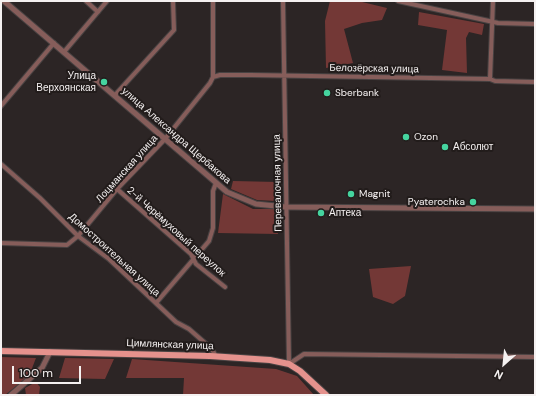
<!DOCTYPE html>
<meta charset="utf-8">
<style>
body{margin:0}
#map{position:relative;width:536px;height:396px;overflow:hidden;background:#2c2525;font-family:"DM Sans",sans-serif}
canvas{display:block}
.frame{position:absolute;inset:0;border:2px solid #f5f1f1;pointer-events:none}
.north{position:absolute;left:484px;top:344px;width:40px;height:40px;-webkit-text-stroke:3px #221c1b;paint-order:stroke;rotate:207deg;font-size:11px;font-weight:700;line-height:16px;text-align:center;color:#f5f1f1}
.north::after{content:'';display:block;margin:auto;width:14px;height:18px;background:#f5f1f1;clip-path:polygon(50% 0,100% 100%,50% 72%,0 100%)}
.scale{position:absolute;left:12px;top:366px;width:69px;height:18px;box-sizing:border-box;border:2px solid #f5f1f1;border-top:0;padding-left:5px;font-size:12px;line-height:14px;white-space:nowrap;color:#f5f1f1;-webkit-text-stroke:3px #221c1b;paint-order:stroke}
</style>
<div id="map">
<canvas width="536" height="396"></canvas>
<div class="frame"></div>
<div class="north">N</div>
<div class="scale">100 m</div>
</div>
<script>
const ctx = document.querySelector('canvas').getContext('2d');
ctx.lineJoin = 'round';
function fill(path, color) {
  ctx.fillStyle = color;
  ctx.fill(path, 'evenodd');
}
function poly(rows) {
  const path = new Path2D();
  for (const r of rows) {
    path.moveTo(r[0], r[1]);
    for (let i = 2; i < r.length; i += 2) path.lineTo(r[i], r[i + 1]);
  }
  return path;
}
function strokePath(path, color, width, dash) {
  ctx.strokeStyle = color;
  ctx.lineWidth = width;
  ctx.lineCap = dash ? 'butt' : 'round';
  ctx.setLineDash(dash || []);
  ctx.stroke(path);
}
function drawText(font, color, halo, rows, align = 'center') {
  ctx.font = font + ' "DM Sans",sans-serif';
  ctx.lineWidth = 4;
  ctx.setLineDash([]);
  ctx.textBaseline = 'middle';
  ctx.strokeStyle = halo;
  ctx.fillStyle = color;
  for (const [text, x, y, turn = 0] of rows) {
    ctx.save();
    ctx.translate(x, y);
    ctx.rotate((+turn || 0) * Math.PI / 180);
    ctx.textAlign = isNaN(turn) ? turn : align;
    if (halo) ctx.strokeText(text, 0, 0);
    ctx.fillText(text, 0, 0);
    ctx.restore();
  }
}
fill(poly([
 [330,1,358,1,387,8,382,20,362,23,344,29,353,63,326,68,325,21],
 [419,12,484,24,482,35,469,32,466,38,467,73,442,70,447,30,418,25],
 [233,181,278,182,276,201,257,200,231,189],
 [223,194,253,209,276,209,278,234,218,233],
 [411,266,405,296,393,304,373,297,369,269],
 [1,357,36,358,29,376,5,395,1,395],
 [65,358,114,359,105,379,59,378],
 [132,359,276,369,297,376,314,395,183,395,184,378,126,378],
 [36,382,40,387,39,395,26,395,25,388]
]), '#733836');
const minor = poly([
 [86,1,98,12],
 [283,1,289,364],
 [398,1,498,23,535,24],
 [64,52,107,1],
 [213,77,220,75,251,75,490,79,495,81,535,82],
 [490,79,493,1],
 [115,95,174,30,173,1],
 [1,106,54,43],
 [1,164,40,198,78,236,109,259,176,322,189,329,212,349,216,357],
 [117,189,191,254,196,264,225,287],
 [1,243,67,245,78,236,117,189,165,139,210,83,213,77,213,1],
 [156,303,209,241,213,228,213,191,216,183],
 [289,364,304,354,535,357]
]);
const tertiary = poly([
 [4,1,227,192,256,204,286,207,535,209],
 [11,395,42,368,50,352]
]);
const primary = poly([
 [1,351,210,356,270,360,289,364,300,371,326,395]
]);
strokePath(minor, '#484242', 6);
strokePath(tertiary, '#484242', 7);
strokePath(primary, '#484242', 8);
strokePath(minor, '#865d5a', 4);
strokePath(tertiary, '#865d5a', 5);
strokePath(primary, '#e5928d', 6);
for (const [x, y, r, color] of [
 [104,82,4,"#45d49f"],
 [327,93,4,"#45d49f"],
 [406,137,4,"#45d49f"],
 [445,147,4,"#45d49f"],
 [351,194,4,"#45d49f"],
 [473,202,4,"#45d49f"],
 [321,213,4,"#45d49f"]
]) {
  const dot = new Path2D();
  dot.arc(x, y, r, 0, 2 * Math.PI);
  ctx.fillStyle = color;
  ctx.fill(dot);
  strokePath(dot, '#221c1b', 1.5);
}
drawText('10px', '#f5f1f1', '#221c1b', [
 ["Белозёрская улица",374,69,1],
 ["улица Александра Щербакова",176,136,41],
 ["Лоцманская улица",127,169,-48],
 ["Перевалочная улица",278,183,-91],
 ["2-й Черёмуховый переулок",176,232,42],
 ["Домостроительная улица",114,255,42],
 ["Цимлянская улица",170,345,2]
]);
drawText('10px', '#f5f1f1', '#221c1b', [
 ["Улица",96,76,"right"],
 ["Верхоянская",96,88,"right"],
 ["Sberbank",335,93],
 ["Ozon",414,137],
 ["Абсолют",453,147],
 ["Magnit",359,194],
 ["Pyaterochka",465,202,"right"],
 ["Аптека",329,213]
], 'left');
</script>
